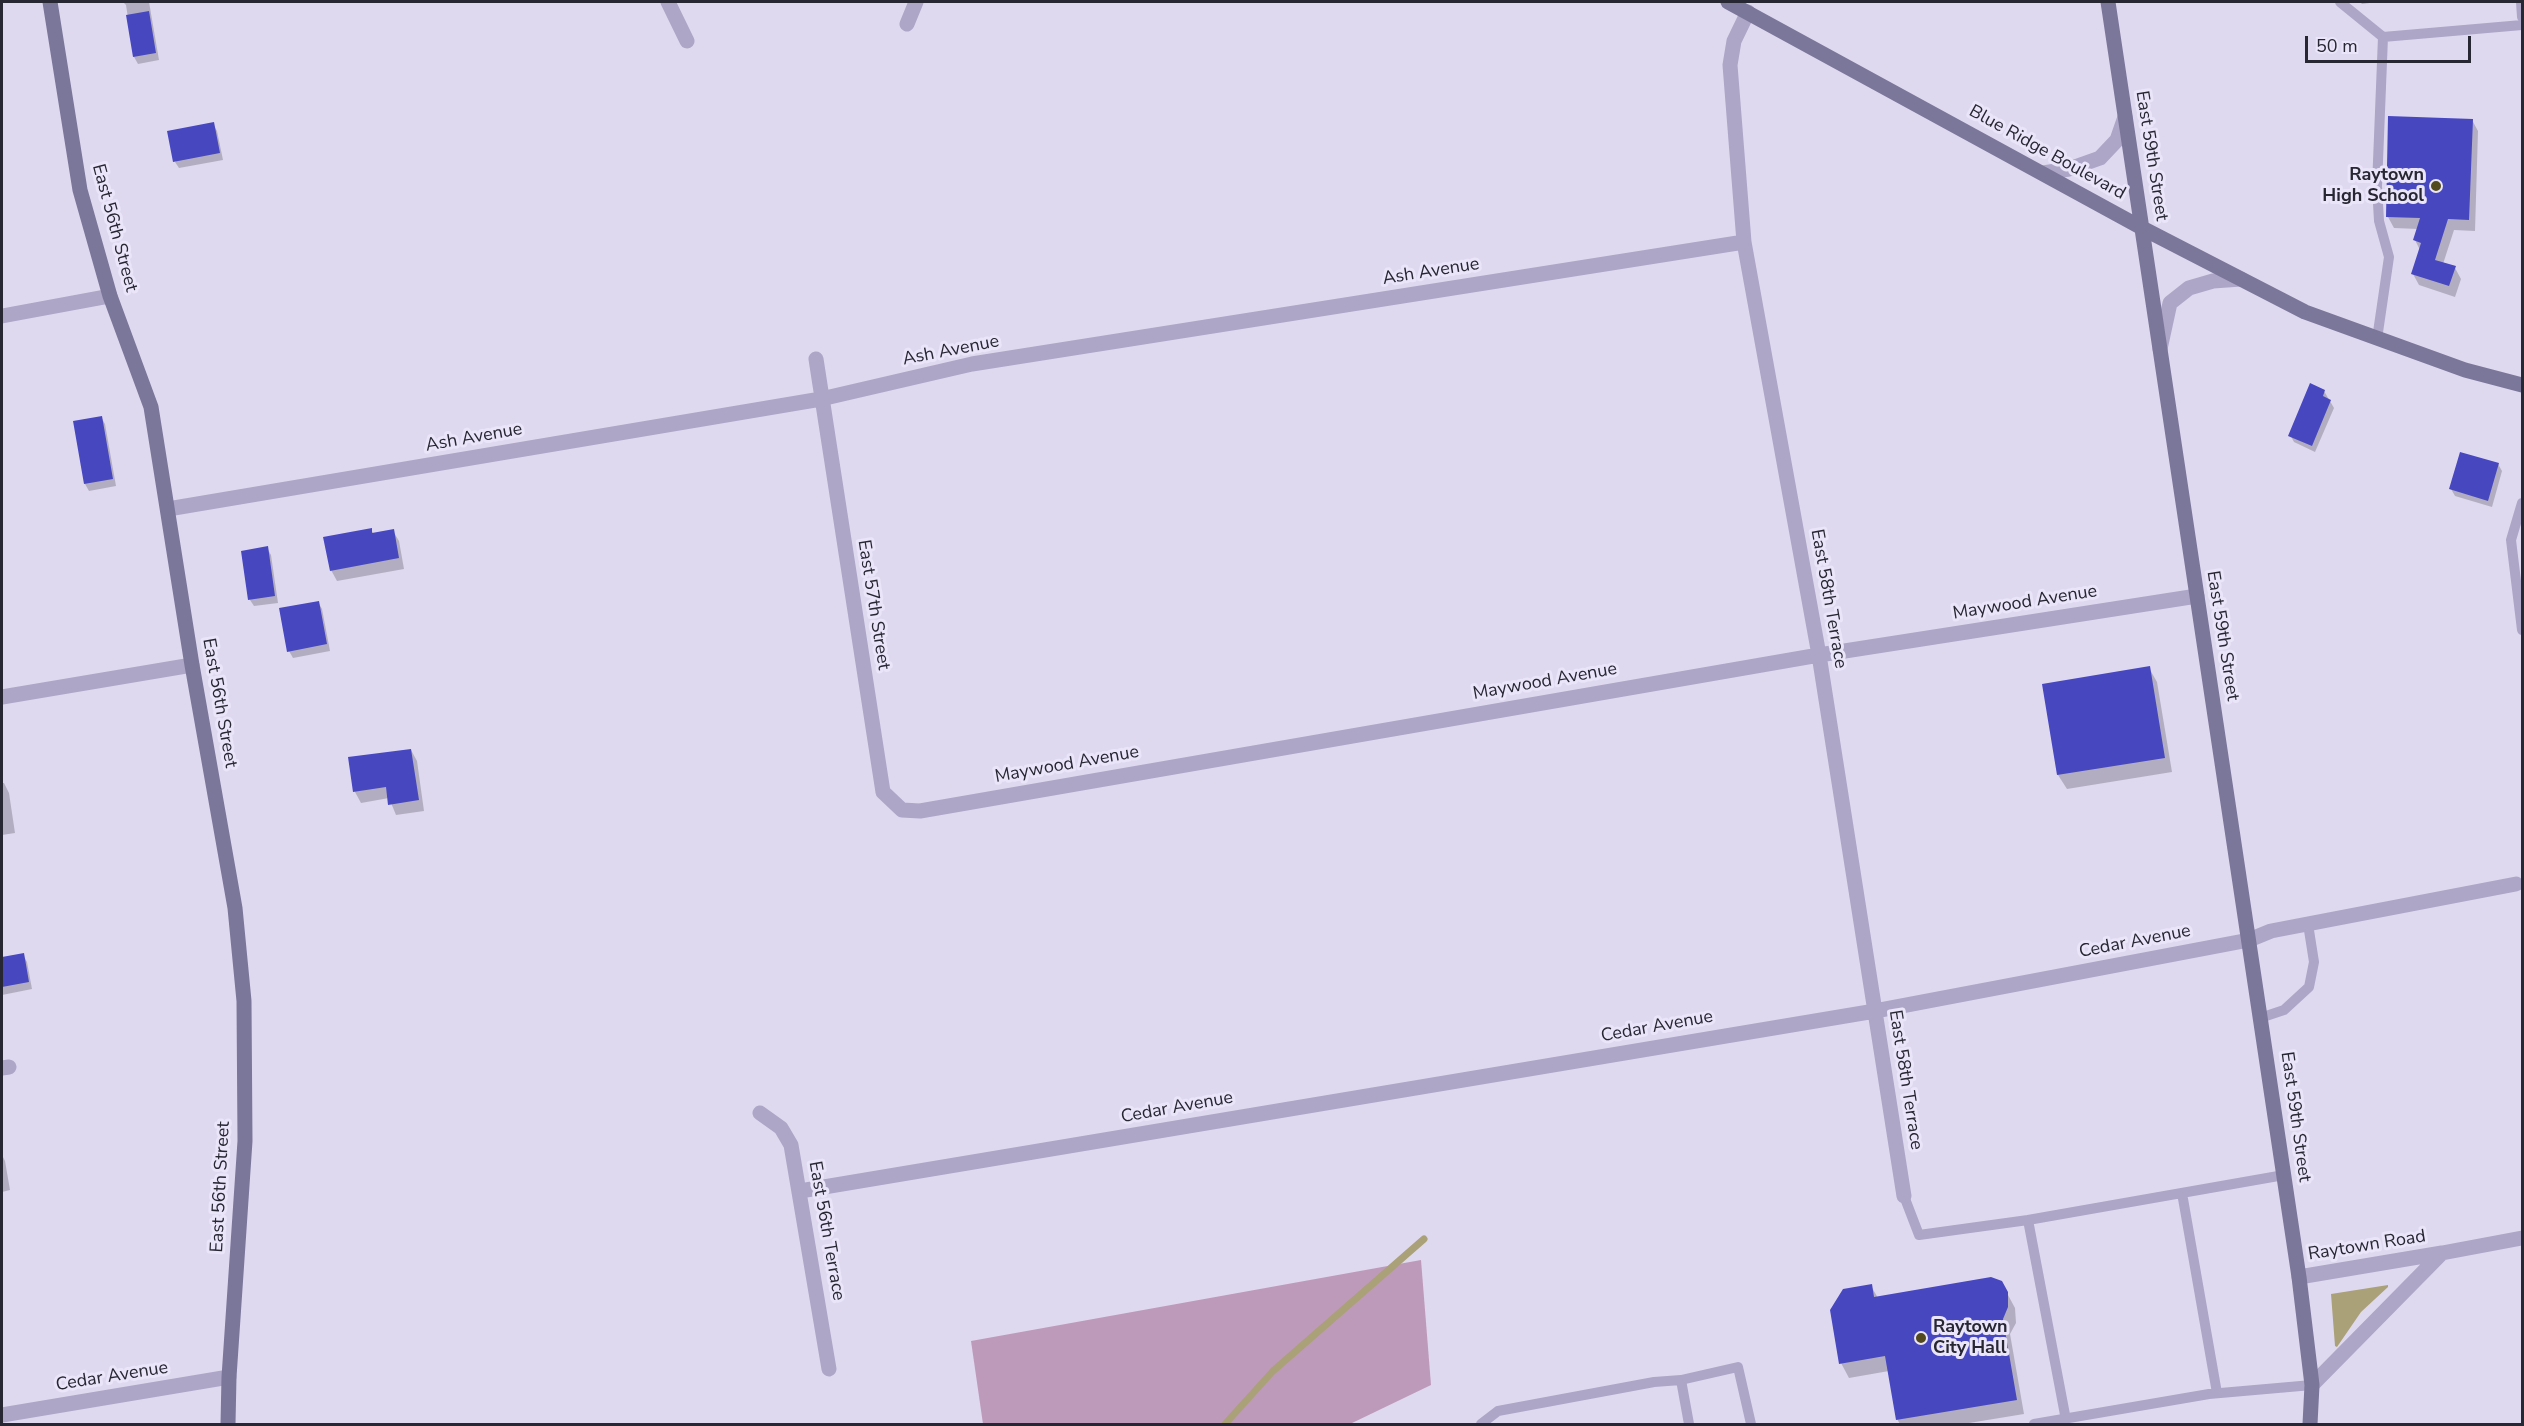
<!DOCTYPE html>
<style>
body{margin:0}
#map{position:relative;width:2524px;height:1426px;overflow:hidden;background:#dfd9f0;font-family:"Nunito Sans",sans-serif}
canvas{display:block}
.frame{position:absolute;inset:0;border:3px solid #272633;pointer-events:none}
.scale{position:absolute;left:2305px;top:36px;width:166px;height:27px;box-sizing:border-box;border:3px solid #272633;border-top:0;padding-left:8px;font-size:18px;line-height:21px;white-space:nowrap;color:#272633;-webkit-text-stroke:4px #eae5f8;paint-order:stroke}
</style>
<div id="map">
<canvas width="2524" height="1426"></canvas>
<div class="frame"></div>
<div class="scale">50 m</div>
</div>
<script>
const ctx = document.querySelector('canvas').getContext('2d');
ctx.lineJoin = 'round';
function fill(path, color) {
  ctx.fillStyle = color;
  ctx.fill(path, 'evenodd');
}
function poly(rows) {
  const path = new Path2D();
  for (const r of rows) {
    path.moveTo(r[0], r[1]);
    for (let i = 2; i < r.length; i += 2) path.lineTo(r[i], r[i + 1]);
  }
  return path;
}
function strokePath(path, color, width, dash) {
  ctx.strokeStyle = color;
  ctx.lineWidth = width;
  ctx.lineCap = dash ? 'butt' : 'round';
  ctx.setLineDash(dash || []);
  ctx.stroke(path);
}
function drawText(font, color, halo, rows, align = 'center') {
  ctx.font = font + ' "Nunito Sans",sans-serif';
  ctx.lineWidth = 6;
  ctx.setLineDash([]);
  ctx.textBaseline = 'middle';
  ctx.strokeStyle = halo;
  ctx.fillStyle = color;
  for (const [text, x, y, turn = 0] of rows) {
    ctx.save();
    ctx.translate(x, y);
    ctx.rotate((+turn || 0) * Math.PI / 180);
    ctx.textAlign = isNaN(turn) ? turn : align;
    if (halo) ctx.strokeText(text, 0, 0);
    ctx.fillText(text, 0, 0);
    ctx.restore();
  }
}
fill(poly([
 [1421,1260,1431,1385,1350,1424,983,1424,971,1341]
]), '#be9aba');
fill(poly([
 [2388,1285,2388,1287,2361,1312,2337,1347,2335,1346,2331,1294]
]), '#aba179');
fill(poly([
 [123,2,149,2,159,60,138,64,134,57,126,5],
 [2360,2,2377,2,2362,4],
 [2472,120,2478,131,2475,231,2454,230,2443,264,2455,268,2461,279,2455,297,2419,285,2413,274,2420,250,2415,240,2418,229,2394,228,2388,217],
 [213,124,217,131,223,160,179,168,175,162],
 [2324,391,2334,408,2315,452,2294,442,2290,435],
 [101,417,105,424,116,486,89,491,85,484,75,422],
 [2498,464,2502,471,2492,507,2455,496,2451,489],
 [371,530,374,534,393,531,399,541,404,569,337,581,331,570],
 [267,548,271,555,278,603,254,606,250,600],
 [318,602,322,609,330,651,293,658,289,651],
 [2149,668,2157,682,2172,772,2067,789,2058,775,2043,685],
 [411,750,417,761,424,811,396,815,389,798,361,803,355,792,350,759],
 [2,783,4,783,9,793,15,833,2,835],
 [23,955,27,962,32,989,2,995,2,959],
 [2,1155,5,1161,10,1190,2,1192],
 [2001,1282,2015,1308,2016,1323,2010,1334,2024,1414,1963,1424,1900,1424,1897,1419,1889,1371,1849,1378,1841,1363,1871,1286,1878,1298]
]), '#0003');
strokePath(poly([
 [1225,1424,1273,1371,1424,1239]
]), '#aba179', 7);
fill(poly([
 [149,11,156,53,133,57,126,15],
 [2388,116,2473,119,2469,220,2448,219,2435,260,2456,266,2449,286,2411,274,2421,243,2413,240,2420,218,2386,217],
 [214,122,220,153,173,162,167,131],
 [2310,383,2325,390,2323,396,2331,400,2312,446,2288,436],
 [102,416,113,479,84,484,73,421],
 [2460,452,2499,463,2488,501,2449,489],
 [372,528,372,533,394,529,399,558,330,571,323,537],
 [268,546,275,596,248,600,241,551],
 [319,601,327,644,287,652,279,608],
 [2150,666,2165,758,2057,775,2042,684],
 [411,749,419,800,388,805,386,787,353,792,348,757],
 [24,953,29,982,2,987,2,957],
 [1991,1277,2002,1281,2008,1292,2008,1307,2003,1319,2017,1400,1896,1420,1885,1356,1839,1364,1830,1310,1843,1289,1872,1284,1874,1297]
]), '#4747c0');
strokePath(poly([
 [2340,2,2383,37,2377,186,2379,221,2389,257,2377,339],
 [2521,2,2522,17],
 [2383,37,2522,25],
 [2522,503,2511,540,2522,630],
 [2260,1018,2284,1010,2309,987,2314,962,2308,924],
 [2182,1193,2217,1393],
 [1904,1196,1919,1235,2028,1220,2066,1420],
 [2028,1220,2284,1175],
 [1481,1424,1498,1411,1654,1382,1681,1380],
 [1689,1424,1681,1380,1738,1367,1751,1424],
 [2034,1424,2209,1394,2312,1385]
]), '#ada6c7', 10);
strokePath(poly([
 [668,2,687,41],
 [1748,12,1734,41,1730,65,1744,242,1819,655,1904,1196],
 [907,24,916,2],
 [2043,173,2069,169,2100,158,2117,140,2125,117],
 [2,316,110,296],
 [2160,349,2170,303,2189,288,2213,281,2241,279],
 [816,359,883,792,902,810,920,811,1819,655,2197,596],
 [168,509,821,399,972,364,1744,242],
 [2,697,192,665],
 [2,1068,9,1067],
 [760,1113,781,1128,791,1145,829,1369],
 [800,1191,1875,1011,2249,940,2271,931,2516,884],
 [2299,1277,2442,1253],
 [2312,1385,2442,1253,2522,1238],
 [2,1415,229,1377]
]), '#ada6c7', 15);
strokePath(poly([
 [50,2,80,190,110,296,151,407,192,665,235,908,244,1001,245,1141,229,1377,228,1424],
 [1728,2,2142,228,2305,312,2465,370,2522,385],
 [2108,2,2299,1277,2312,1385,2310,1424]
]), '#7b779a', 15);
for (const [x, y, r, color] of [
 [2436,186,6,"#52491e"],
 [1921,1338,6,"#52491e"]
]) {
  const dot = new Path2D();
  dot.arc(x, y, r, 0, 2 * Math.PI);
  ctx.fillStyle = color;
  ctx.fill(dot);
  strokePath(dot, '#eae5f8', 2);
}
drawText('18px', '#272633', '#eae5f8', [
 ["Blue Ridge Boulevard",2047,153,29],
 ["East 59th Street",2151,156,81],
 ["East 56th Street",114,228,75],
 ["Ash Avenue",1431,272,-9],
 ["Ash Avenue",951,351,-11],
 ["Ash Avenue",474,438,-10],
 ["East 58th Terrace",1828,599,80],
 ["Maywood Avenue",2025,603,-9],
 ["East 57th Street",873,605,81],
 ["East 59th Street",2222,636,81],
 ["Maywood Avenue",1545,682,-10],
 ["East 56th Street",219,703,80],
 ["Maywood Avenue",1067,765,-10],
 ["Cedar Avenue",2135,942,-11],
 ["Cedar Avenue",1657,1027,-10],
 ["East 58th Terrace",1905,1080,81],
 ["Cedar Avenue",1177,1108,-10],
 ["East 59th Street",2295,1117,82],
 ["East 56th Street",221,1187,-87],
 ["East 56th Terrace",826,1231,80],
 ["Raytown Road",2367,1246,-9],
 ["Cedar Avenue",112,1377,-9]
]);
drawText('bold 18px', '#272633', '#eae5f8', [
 ["Raytown",2424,176],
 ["High School",2424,197],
 ["Raytown",1933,1328,"left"],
 ["City Hall",1933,1349,"left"]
], 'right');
</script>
